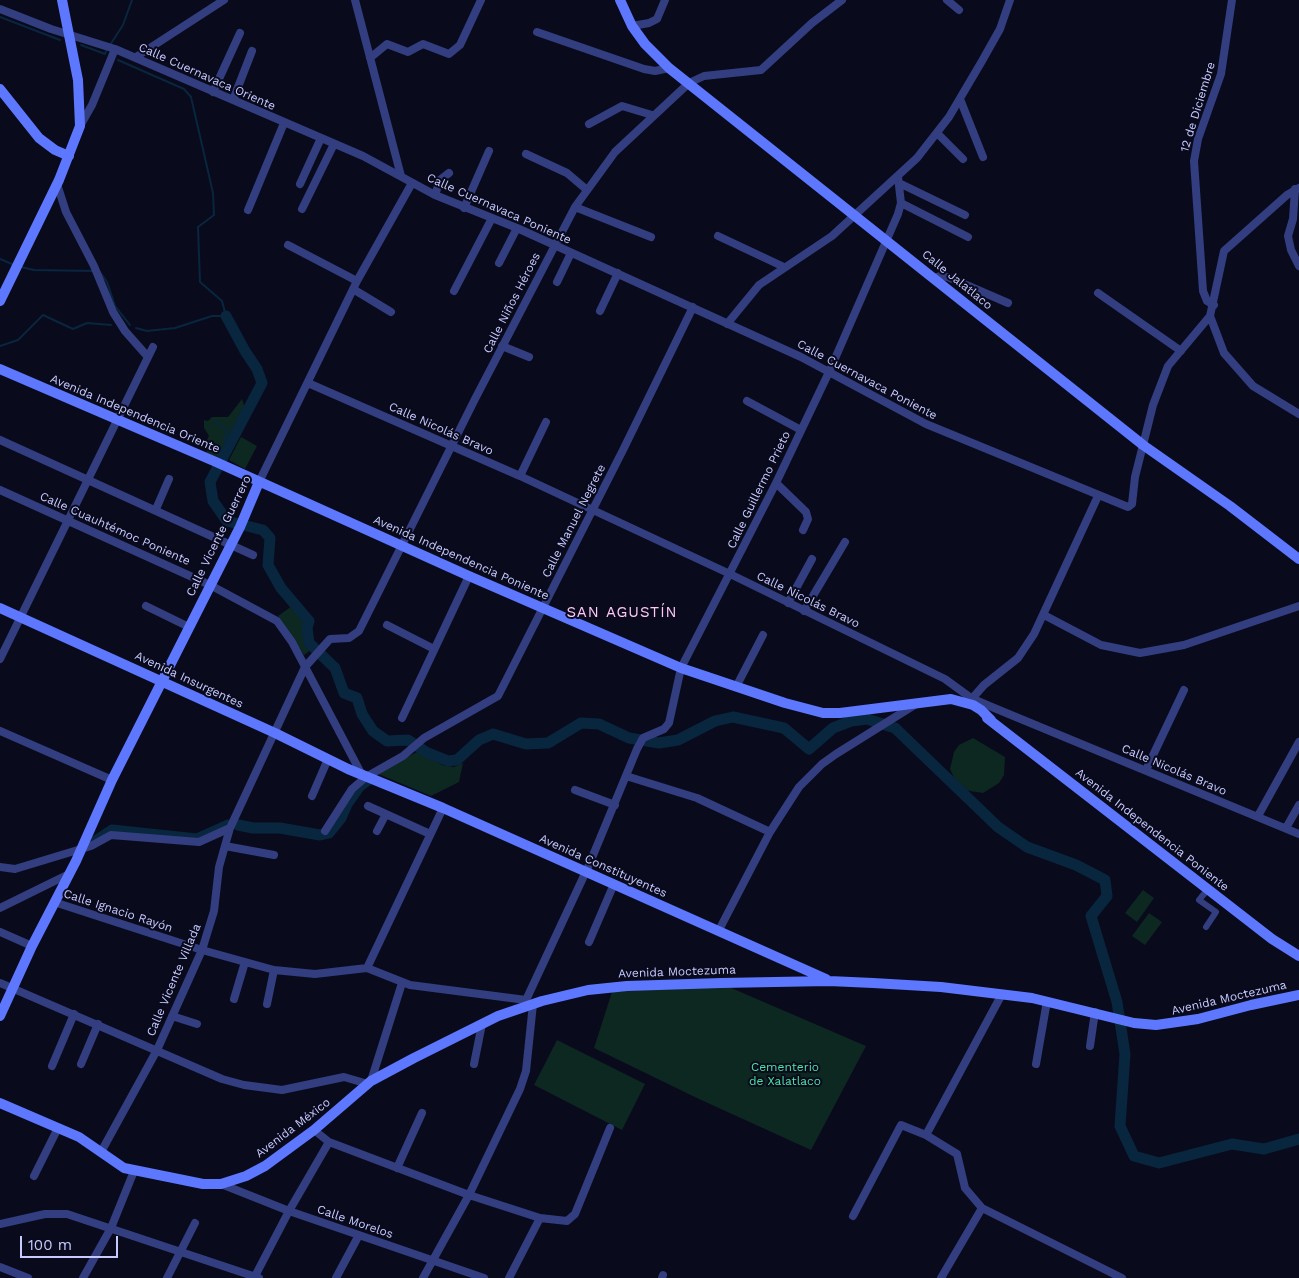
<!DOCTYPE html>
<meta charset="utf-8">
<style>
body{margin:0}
#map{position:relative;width:1299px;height:1278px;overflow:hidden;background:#0a0a1d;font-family:"Work Sans",sans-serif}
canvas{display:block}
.scale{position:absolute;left:20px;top:1236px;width:98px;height:22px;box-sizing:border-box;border:2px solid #c6caff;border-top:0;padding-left:6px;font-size:15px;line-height:18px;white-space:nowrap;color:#c6caff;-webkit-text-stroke:4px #0a0a1d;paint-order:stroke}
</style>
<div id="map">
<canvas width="1299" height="1278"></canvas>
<div class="scale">100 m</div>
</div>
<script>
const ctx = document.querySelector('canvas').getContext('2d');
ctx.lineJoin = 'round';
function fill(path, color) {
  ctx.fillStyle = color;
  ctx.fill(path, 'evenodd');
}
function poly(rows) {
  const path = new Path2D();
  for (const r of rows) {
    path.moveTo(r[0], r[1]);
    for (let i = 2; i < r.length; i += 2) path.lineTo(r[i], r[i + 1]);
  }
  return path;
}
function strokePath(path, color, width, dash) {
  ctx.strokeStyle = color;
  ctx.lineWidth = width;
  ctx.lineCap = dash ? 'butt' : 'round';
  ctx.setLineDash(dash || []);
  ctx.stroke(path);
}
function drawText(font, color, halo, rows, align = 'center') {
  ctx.font = font + ' "Work Sans",sans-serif';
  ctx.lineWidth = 4;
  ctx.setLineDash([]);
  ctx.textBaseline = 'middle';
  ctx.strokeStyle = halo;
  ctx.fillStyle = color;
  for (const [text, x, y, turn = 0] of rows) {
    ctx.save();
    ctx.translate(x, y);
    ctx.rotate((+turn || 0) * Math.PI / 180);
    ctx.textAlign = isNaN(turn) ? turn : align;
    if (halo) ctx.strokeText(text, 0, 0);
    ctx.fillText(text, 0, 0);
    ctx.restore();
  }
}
fill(poly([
 [242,399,245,408,218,461,204,456,208,449,203,447,209,436,204,428,204,420,208,421,212,417,228,417],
 [241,437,257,446,245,469,229,460],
 [292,606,303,616,307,625,303,639,311,650,304,655,278,616],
 [973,738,1005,757,1004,775,999,783,983,793,964,790,957,784,950,769,954,752,959,745],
 [419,751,442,765,454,767,463,763,459,782,431,796,376,773],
 [1143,890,1154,898,1137,922,1125,913],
 [1149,913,1162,922,1145,945,1132,936],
 [722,984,866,1046,811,1150,699,1099,594,1048,612,992],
 [557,1040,645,1084,622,1130,534,1085]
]), '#0d2721');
strokePath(poly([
 [0,17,60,40],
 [81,45,105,54,106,51],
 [110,45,123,25,132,0],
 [118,60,184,89,191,97,213,193,214,215,198,227,200,282,222,301,226,316,212,316,175,328,147,331,136,328],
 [0,259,14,265],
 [21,267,34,270,93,271],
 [100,272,107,282,115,306,130,325],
 [0,346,18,340,43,315,73,329,87,323,111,325],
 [214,421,227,429,224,441],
 [221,449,223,455]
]), '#08263e', 2);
strokePath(poly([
 [226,316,245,351,257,369,262,383,210,482,213,501,227,521,263,530,270,538,268,565,281,588,309,621,307,628,309,643,335,668,344,693,357,698,362,714,373,731,387,741,408,740,426,752,448,761,457,760,479,740,493,734,526,744,548,743,581,723,599,724,629,738,659,743,678,740,715,721,733,717,784,728,809,749,833,728,851,721,867,719,895,728,998,827,1027,847,1076,865,1105,880,1107,896,1091,916,1117,1002,1125,1054,1120,1126,1134,1156,1159,1163,1232,1144,1264,1149,1299,1139],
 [238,825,253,828,280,828,320,835,329,833,341,818,347,804,359,787,368,780],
 [94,842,112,830,197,839,228,825]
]), '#08263e', 11);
strokePath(poly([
 [1206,927,1216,912,1199,900,1208,889]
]), '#323e7f', 6);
strokePath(poly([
 [355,0,401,176],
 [947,0,959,10],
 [0,9,51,29,115,49,363,156,435,195,517,228,801,357,926,424,1128,507,1132,504,1135,477,1153,405,1168,366,1210,316,1224,251,1287,195,1299,188],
 [632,26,649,23,657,19,665,0],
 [537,32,644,69,655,71,669,68],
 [136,57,224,0],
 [370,58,387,44,408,52,423,44,449,54,460,45,481,0],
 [213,92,240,33],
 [960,99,983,157],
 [233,100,252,51],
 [589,124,622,106,652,115],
 [80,126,92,105,115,49],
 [937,133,963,159],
 [526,154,567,173,587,190],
 [899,183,965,215],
 [57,184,66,212,94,266,113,312,125,331,148,357],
 [300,184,321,138],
 [1295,189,1293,219,1288,236,1291,250,1299,266],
 [435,195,440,180,449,173],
 [901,203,968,237],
 [575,207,651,237],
 [464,208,489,151],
 [302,209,334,144],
 [248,210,284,123],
 [718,236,784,267],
 [288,245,357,281],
 [499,263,517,228],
 [934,278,940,276,948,277,1008,303],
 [557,282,571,253],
 [353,289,391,312],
 [454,291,492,218],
 [1098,293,1181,351],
 [1214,305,1207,301,1203,291,1194,161,1198,139,1221,74,1232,0],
 [600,311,618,273],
 [1210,316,1224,353,1253,386,1299,414],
 [727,324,759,285,832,236,917,158,949,117,982,61,1000,29,1010,0],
 [502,346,529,357],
 [308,383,520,476,730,574,945,679,971,698,987,705,1299,834],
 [747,401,801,430],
 [0,440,253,555],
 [520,476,546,422],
 [259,482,357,281,412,183],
 [776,483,806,512,808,519,803,530],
 [0,490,210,585,277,621,292,642,362,775],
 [156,509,169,479],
 [788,603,812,559],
 [146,606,189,627],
 [804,611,845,542],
 [1044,615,1101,645,1140,653,1184,645,1299,606],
 [387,625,434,649],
 [0,659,153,347],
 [736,687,763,635],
 [969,702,984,685,1018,658,1034,634,1098,496],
 [402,718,469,576],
 [0,731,112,780],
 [1146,770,1184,690],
 [626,776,697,798,770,832],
 [575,790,615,805],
 [312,796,328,759],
 [368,806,430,834],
 [1258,816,1299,742],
 [1286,828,1299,805],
 [325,831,352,789,366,777,403,756,424,738,498,696,623,450,693,307],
 [377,831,386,814],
 [225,846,274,855],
 [0,867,15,869,91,846,111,835,199,842,230,828],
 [54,902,202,950,274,970,315,974,367,968,410,985,526,1000],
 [0,908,69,874],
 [719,930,770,832,799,787,822,764,836,754,916,704],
 [0,932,32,946],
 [589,942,614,884],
 [367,968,443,808],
 [0,983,222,1079,244,1085,282,1090,344,1077,368,1084],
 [234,999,245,962],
 [267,1004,274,970],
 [526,1006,526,1000,589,865,637,749,643,738,664,729,669,723,681,668,776,483,830,370,898,214,901,203,898,177],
 [172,1016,197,1024],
 [1090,1046,1095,1012],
 [81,1064,98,1024],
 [474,1064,482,1024],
 [1036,1064,1047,1001],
 [52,1066,74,1014],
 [371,1081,402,983],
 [314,1130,329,1142,469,1195,540,1218,567,1221,575,1214,610,1128],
 [926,1135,1002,994],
 [101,1152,157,1050,202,950,214,911,219,867,230,828,305,667,330,639,349,638,359,631,475,399,575,207,615,152,689,83,704,76,761,70,812,23,842,0],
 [397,1168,422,1113],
 [34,1176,58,1128],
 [221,1184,289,1211,484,1278],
 [853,1216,901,1125,926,1135,957,1154,965,1188,982,1208,1122,1278],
 [0,1224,45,1214,67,1214,259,1278],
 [0,1267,28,1278],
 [83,1278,111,1228,134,1171],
 [167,1278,195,1223],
 [254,1278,289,1211,329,1142],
 [336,1278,359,1235],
 [423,1278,469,1195,520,1089,526,1071,533,1004],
 [509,1278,540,1218],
 [662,1278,663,1275],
 [941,1278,982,1208]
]), '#323e7f', 8);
strokePath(poly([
 [620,0,632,26,645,44,669,68,1143,445,1230,506,1299,559],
 [0,89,39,138,55,150,69,156],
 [0,301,59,180,80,126,78,80,62,0],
 [0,369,216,462,469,576,681,668,785,703,823,713,840,713,951,699,973,705,981,710,991,720],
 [0,608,275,733,348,769,443,808,826,979],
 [987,718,1272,939,1299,956],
 [0,1016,32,946,76,861,112,780,240,527,259,482],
 [0,1103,79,1137,124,1168,203,1184,221,1184,246,1176,265,1166,314,1130,371,1081,414,1058,498,1016,542,1001,588,990,627,986,721,983,829,981,873,983,941,987,1032,998,1134,1023,1156,1025,1198,1019,1251,1005,1299,995]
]), '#5d78ff', 10);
drawText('12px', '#c6caff', '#0a0a1d', [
 ["Calle Cuernavaca Oriente",207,77,24],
 ["12 de Diciembre",1198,107,-73],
 ["Calle Cuernavaca Poniente",499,209,24],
 ["Calle Jalatlaco",957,280,39],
 ["Calle Niños Héroes",512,303,-63],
 ["Calle Cuernavaca Poniente",867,380,28],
 ["Avenida Independencia Oriente",135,414,23],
 ["Calle Nicolás Bravo",441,429,24],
 ["Calle Guillermo Prieto",759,490,-64],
 ["Calle Manuel Negrete",574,521,-63],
 ["Calle Cuauhtémoc Poniente",115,529,24],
 ["Calle Vicente Guerrero",219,536,-64],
 ["Avenida Independencia Poniente",461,558,24],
 ["Calle Nicolás Bravo",808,600,26],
 ["Avenida Insurgentes",189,680,25],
 ["Calle Nicolás Bravo",1174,770,23],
 ["Avenida Independencia Poniente",1152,830,38],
 ["Avenida Constituyentes",603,866,24],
 ["Calle Ignacio Rayón",118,911,18],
 ["Avenida Moctezuma",677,972,-2],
 ["Calle Vicente Villada",174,980,-67],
 ["Avenida Moctezuma",1229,998,-13],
 ["Avenida México",293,1128,-37],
 ["Calle Morelos",355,1222,19]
]);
drawText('12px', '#4be5a1', '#0a0a1d', [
 ["Cementerio",785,1067],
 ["de Xalatlaco",785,1081]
]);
ctx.letterSpacing = '1px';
drawText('15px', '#ffc8f6', '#0a0a1d', [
 ["SAN AGUSTÍN",622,613]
]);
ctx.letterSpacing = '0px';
</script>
